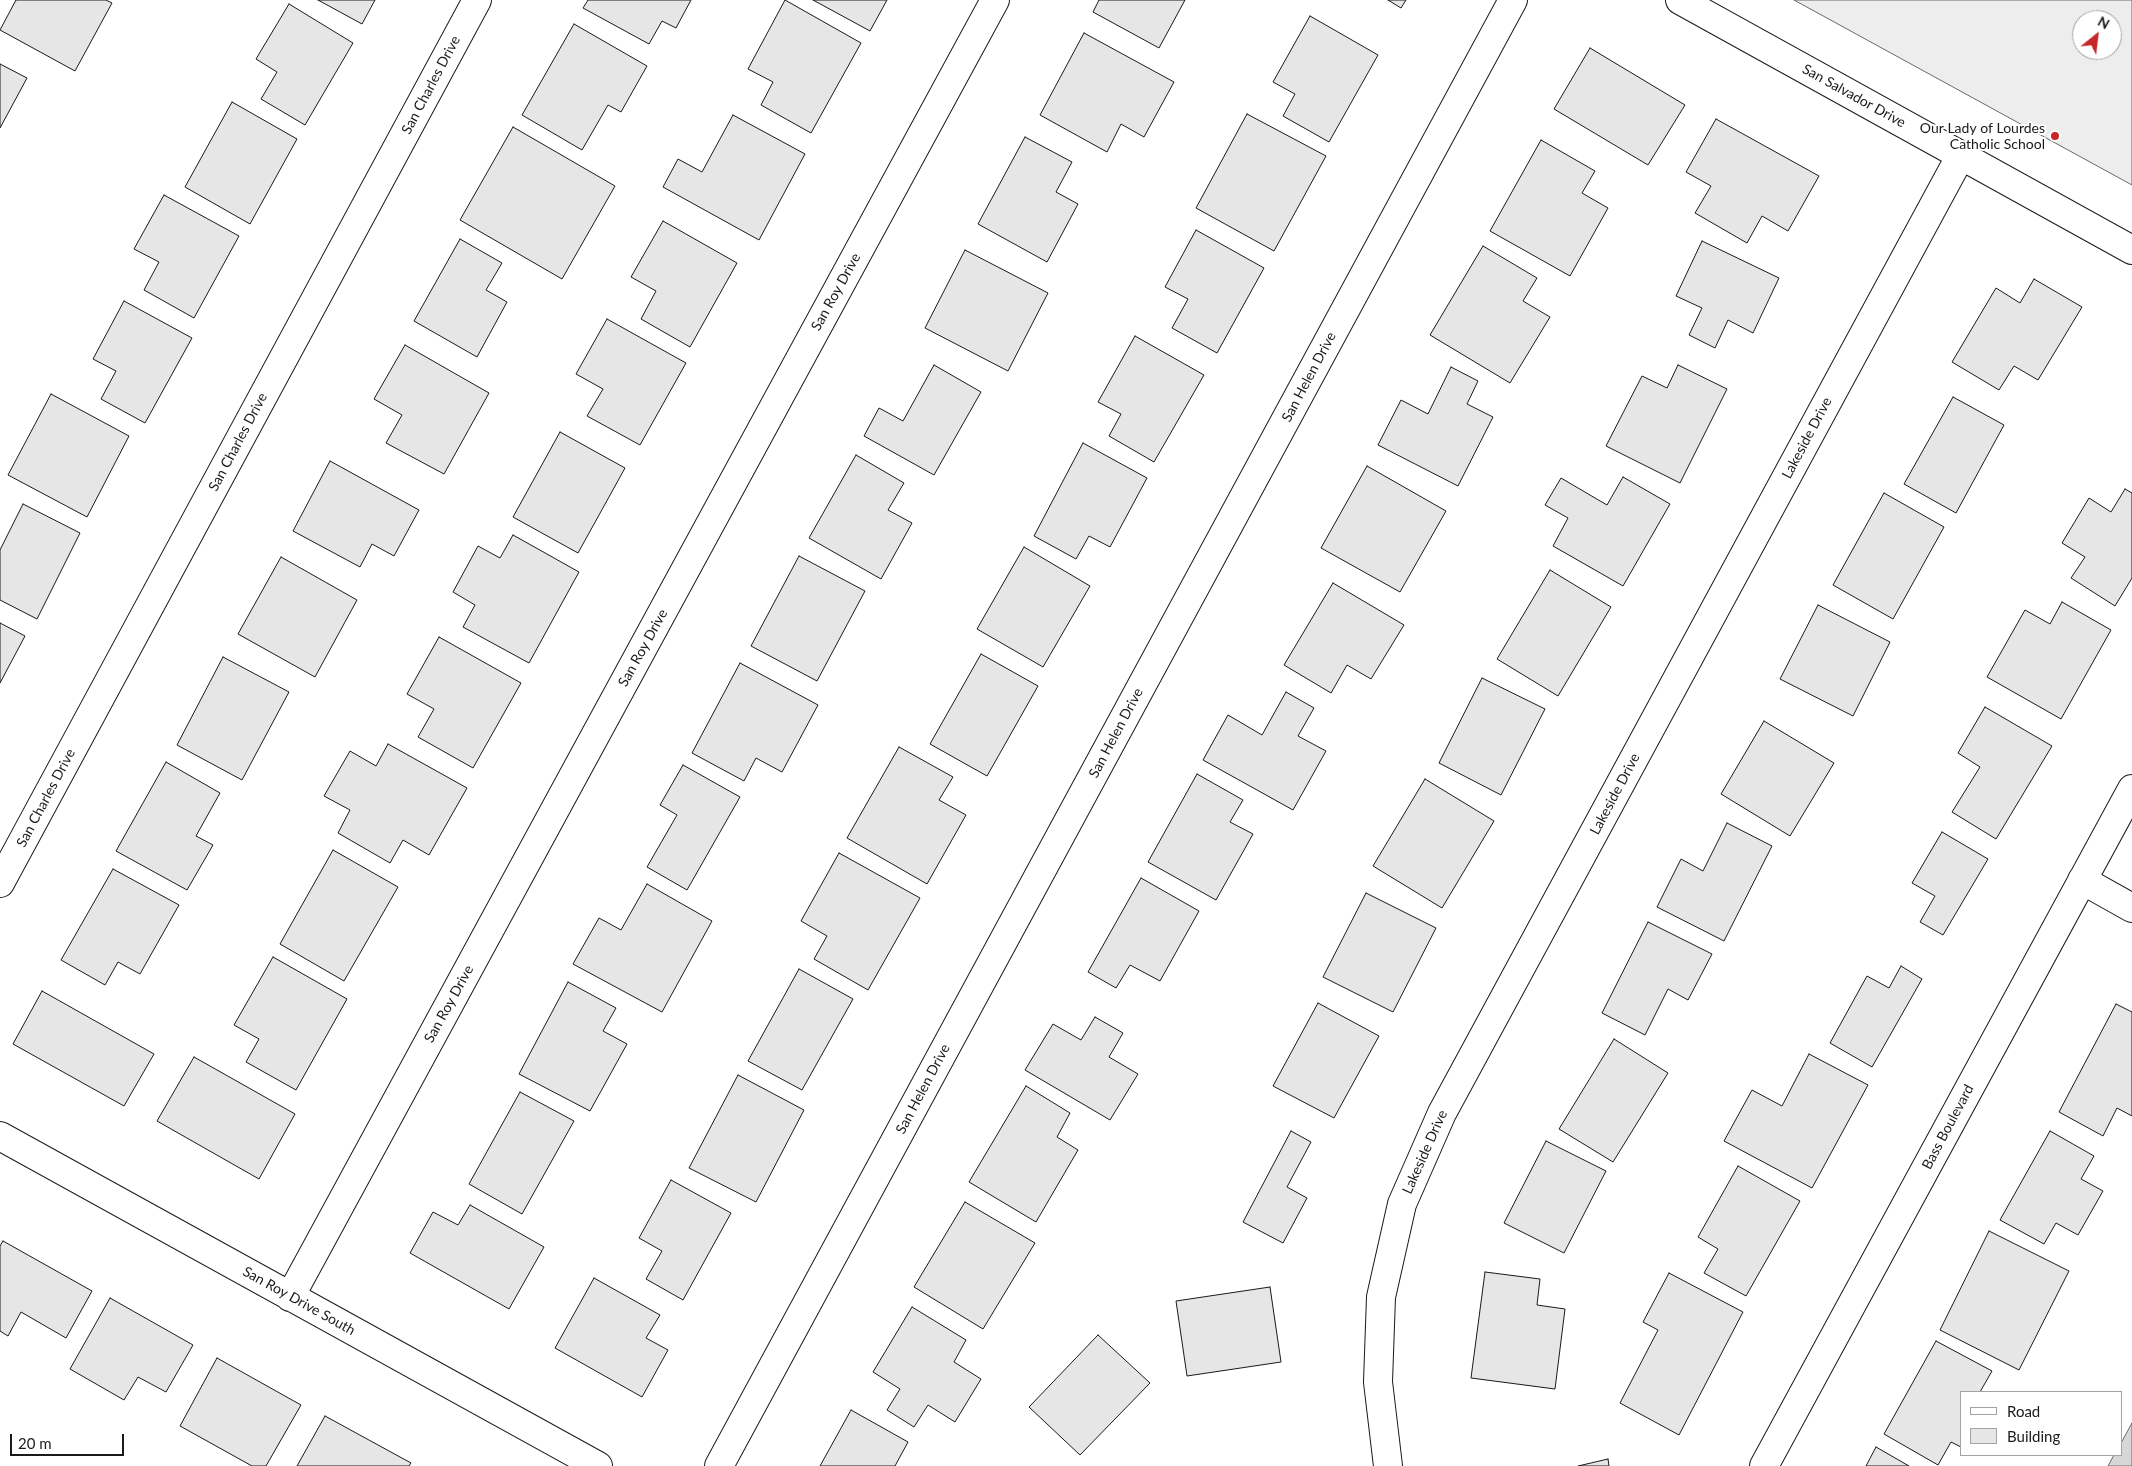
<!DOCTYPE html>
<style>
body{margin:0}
#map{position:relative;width:2132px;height:1466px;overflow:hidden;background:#fff;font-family:Lato,sans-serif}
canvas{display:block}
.legend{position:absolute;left:1960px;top:1391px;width:162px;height:65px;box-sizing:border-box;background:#fff;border:1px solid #a3a3a3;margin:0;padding:6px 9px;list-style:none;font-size:15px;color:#1a1a1a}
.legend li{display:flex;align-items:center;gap:10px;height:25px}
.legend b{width:25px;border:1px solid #a3a3a3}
.north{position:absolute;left:2072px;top:10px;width:50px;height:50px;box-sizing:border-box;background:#fff;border:1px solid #a3a3a3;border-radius:50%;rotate:29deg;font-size:14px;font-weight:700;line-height:20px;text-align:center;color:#1a1a1a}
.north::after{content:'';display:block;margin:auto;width:18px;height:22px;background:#c62828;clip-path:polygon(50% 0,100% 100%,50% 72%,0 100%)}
.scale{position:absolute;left:10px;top:1434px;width:114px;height:22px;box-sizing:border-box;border:2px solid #1a1a1a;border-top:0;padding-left:6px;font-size:15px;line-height:18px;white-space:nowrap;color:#1a1a1a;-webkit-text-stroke:4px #fff;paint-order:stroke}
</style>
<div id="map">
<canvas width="2132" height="1466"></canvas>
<ul class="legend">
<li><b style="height:6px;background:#fff"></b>Road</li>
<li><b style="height:14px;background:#e6e6e6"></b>Building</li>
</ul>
<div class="north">N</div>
<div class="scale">20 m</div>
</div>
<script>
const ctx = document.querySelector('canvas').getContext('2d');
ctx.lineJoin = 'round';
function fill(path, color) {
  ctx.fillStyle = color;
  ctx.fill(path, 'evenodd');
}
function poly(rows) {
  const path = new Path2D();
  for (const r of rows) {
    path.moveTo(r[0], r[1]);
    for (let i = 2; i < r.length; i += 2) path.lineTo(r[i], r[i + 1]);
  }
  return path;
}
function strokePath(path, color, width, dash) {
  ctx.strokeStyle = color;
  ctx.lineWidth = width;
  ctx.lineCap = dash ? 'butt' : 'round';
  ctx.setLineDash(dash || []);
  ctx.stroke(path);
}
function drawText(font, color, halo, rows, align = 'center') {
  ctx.font = font + ' Lato,sans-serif';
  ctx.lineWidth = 4;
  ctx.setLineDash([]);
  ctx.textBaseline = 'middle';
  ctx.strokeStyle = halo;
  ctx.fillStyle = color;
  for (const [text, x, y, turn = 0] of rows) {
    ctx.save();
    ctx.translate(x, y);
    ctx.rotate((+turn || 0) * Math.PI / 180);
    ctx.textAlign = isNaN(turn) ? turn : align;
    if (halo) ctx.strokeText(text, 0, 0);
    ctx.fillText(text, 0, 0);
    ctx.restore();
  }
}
const built = poly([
 [1794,0,2132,0,2132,185,1794,0],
 [2082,20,2112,20,2112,50,2082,50,2082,20]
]);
fill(built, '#ededed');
strokePath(built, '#6a6a6a', 1);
const water = poly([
 [2132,1423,2132,1466,2108,1466,2114,1455,2121,1455,2121,1443,2132,1423]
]);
fill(water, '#d7d7d7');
strokePath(water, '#6a6a6a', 1);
const building = poly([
 [16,0,106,0,112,3,75,71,0,30,16,0],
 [318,0,375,0,362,24,318,0],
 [588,0,691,0,676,28,662,21,649,44,583,8,588,0],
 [785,0,861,43,811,133,761,105,773,82,748,69,785,0],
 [813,0,887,0,870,31,813,0],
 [1099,0,1185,0,1159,48,1093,12,1099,0],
 [1388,0,1406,0,1401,8,1388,0],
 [289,4,353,43,305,125,261,99,277,72,256,59,289,4],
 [1310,16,1378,55,1329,142,1283,116,1295,94,1273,82,1310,16],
 [574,24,647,66,621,112,608,105,582,150,522,115,574,24],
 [1084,33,1174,82,1144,137,1121,124,1107,152,1040,115,1084,33],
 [1590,48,1685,105,1648,165,1554,109,1590,48],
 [0,64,27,78,0,128,0,64],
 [232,102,297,139,250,224,185,187,232,102],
 [1247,114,1326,156,1274,251,1196,208,1247,114],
 [733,115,805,154,759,240,663,187,678,159,702,172,733,115],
 [1716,119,1819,176,1788,231,1762,216,1747,243,1695,213,1711,186,1686,172,1716,119],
 [513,127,615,186,562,279,460,220,513,127],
 [1025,137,1072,162,1056,192,1078,204,1047,262,978,224,1025,137],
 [1541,140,1595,171,1582,193,1608,208,1570,276,1490,231,1541,140],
 [164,195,239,236,194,318,144,290,159,262,134,249,164,195],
 [663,221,737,263,690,347,641,319,656,291,631,277,663,221],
 [1196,230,1264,268,1217,353,1172,328,1188,299,1165,287,1196,230],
 [460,239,502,263,486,290,507,302,477,357,414,321,460,239],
 [1702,241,1779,278,1753,333,1728,320,1715,348,1689,335,1702,308,1676,296,1702,241],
 [1483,246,1537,278,1523,301,1550,317,1510,383,1430,335,1483,246],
 [965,250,1048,293,1008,371,925,328,965,250],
 [2034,279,2082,307,2038,380,2014,366,1999,390,1952,362,1996,288,2020,303,2034,279],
 [124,301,192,338,145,423,101,399,116,371,93,359,124,301],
 [607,319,686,363,640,445,587,416,603,389,576,374,607,319],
 [1135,336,1204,375,1154,462,1109,436,1121,414,1098,402,1135,336],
 [405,345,489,393,444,474,386,443,402,415,374,399,405,345],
 [934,365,981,392,934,475,864,436,879,408,903,421,934,365],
 [1678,365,1727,389,1680,483,1606,446,1642,376,1667,388,1678,365],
 [1451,367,1478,381,1467,404,1493,417,1458,486,1378,445,1401,400,1428,414,1451,367],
 [51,394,129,436,87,517,8,475,51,394],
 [1953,397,2004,425,1956,513,1904,484,1953,397],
 [560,432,625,468,578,553,513,517,560,432],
 [1083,443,1147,478,1110,547,1089,536,1076,559,1034,536,1083,443],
 [856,455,904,483,888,510,912,523,881,579,809,538,856,455],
 [330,461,419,510,394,556,372,544,360,567,293,531,330,461],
 [1367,466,1446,511,1400,592,1321,548,1367,466],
 [1623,477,1670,504,1623,586,1553,546,1568,518,1545,505,1561,478,1607,505,1623,477],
 [2125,489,2132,493,2132,578,2115,606,2071,578,2085,557,2062,543,2089,498,2111,512,2125,489],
 [1884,493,1944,527,1893,619,1833,585,1884,493],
 [23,504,80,533,37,619,0,600,0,550,23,504],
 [513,535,579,572,529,663,463,627,475,605,453,592,478,546,500,558,513,535],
 [1024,547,1090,586,1043,667,977,629,1024,547],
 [799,556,865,591,817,681,751,646,799,556],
 [281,557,357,600,315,677,238,634,281,557],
 [1550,570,1611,607,1558,696,1497,659,1550,570],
 [1333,583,1404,625,1371,679,1347,665,1331,693,1284,665,1333,583],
 [2062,602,2111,630,2061,719,1987,677,2025,610,2050,624,2062,602],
 [1818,605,1890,642,1853,716,1780,679,1818,605],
 [0,623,25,636,0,683,0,623],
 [439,637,521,683,473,768,418,737,434,709,407,694,439,637],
 [981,654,1038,686,987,776,930,744,981,654],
 [223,657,289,692,242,780,177,745,223,657],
 [740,663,818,705,782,772,756,758,744,781,692,753,740,663],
 [1482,678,1545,709,1501,795,1439,763,1482,678],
 [1286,692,1314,708,1298,736,1326,751,1293,810,1203,760,1228,715,1262,735,1286,692],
 [1985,707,2052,746,1996,839,1952,812,1980,767,1958,753,1985,707],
 [1764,721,1834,763,1790,836,1721,794,1764,721],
 [388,744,467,788,429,855,403,840,390,863,338,833,350,810,324,796,350,751,376,766,388,744],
 [899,747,953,777,939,800,966,815,927,884,847,838,899,747],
 [166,762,220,793,196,836,213,845,187,890,116,851,166,762],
 [683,765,740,797,687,890,647,867,677,815,660,805,683,765],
 [1197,774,1243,800,1230,822,1253,834,1216,900,1148,862,1197,774],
 [1425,779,1494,821,1442,908,1373,866,1425,779],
 [1727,823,1772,846,1724,941,1657,907,1681,859,1703,871,1727,823],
 [1942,832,1988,859,1943,935,1920,922,1935,896,1912,883,1942,832],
 [333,850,398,887,344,981,280,944,333,850],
 [839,853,920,898,868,990,814,959,827,936,801,921,839,853],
 [113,869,179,905,140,974,118,962,105,985,61,960,113,869],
 [1141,878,1199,911,1160,981,1130,965,1116,988,1088,972,1141,878],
 [647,884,712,921,662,1012,573,964,599,918,621,930,647,884],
 [1366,893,1436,928,1393,1012,1323,977,1366,893],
 [1648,922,1712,954,1688,1000,1668,989,1645,1035,1602,1013,1648,922],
 [273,957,347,999,296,1090,246,1062,259,1039,234,1025,273,957],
 [1901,966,1922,979,1872,1067,1830,1043,1867,976,1889,988,1901,966],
 [799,969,853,999,802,1090,748,1061,799,969],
 [568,982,616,1008,603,1031,627,1044,590,1111,519,1074,568,982],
 [42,991,154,1054,124,1106,13,1044,42,991],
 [1318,1003,1379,1036,1334,1118,1273,1086,1318,1003],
 [2116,1004,2132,1012,2132,1116,2117,1108,2103,1136,2059,1112,2116,1004],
 [1095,1017,1123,1033,1109,1057,1138,1074,1110,1120,1025,1070,1053,1024,1081,1040,1095,1017],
 [1614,1039,1668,1073,1613,1162,1559,1129,1614,1039],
 [1809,1054,1868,1085,1812,1188,1724,1141,1752,1090,1782,1106,1809,1054],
 [194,1057,295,1114,259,1179,157,1121,194,1057],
 [738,1075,804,1110,756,1202,689,1168,738,1075],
 [1026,1086,1070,1113,1057,1137,1078,1150,1036,1222,969,1182,1026,1086],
 [520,1092,574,1121,522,1214,469,1184,520,1092],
 [1291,1131,1311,1142,1287,1187,1307,1198,1283,1243,1243,1222,1291,1131],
 [2050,1131,2094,1156,2081,1179,2103,1191,2078,1235,2056,1223,2044,1244,2000,1220,2050,1131],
 [1546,1141,1606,1171,1564,1253,1504,1223,1546,1141],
 [1738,1166,1800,1201,1746,1296,1704,1273,1718,1249,1698,1237,1738,1166],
 [671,1180,731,1213,683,1300,646,1279,662,1251,639,1238,671,1180],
 [965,1202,1035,1243,983,1329,914,1287,965,1202],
 [470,1205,544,1247,509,1309,410,1253,433,1212,458,1225,470,1205],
 [1989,1231,2069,1271,2019,1370,1940,1330,1989,1231],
 [3,1241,92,1291,66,1338,21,1312,8,1336,0,1331,0,1246,3,1241],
 [1485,1272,1540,1279,1537,1305,1565,1309,1555,1389,1471,1378,1485,1272],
 [1669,1273,1743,1312,1679,1435,1620,1403,1658,1330,1643,1322,1669,1273],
 [594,1278,660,1315,646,1338,668,1350,642,1397,555,1348,594,1278],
 [1270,1287,1281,1362,1187,1376,1176,1301,1270,1287],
 [110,1298,193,1345,166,1392,138,1377,124,1400,70,1369,110,1298],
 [912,1307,966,1340,954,1362,981,1379,955,1422,928,1405,914,1427,887,1410,900,1389,873,1372,912,1307],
 [1098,1335,1150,1383,1080,1455,1029,1407,1098,1335],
 [1936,1341,1992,1371,1980,1392,1961,1392,1961,1447,1951,1442,1938,1465,1884,1434,1936,1341],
 [217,1358,301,1405,266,1466,252,1466,180,1426,217,1358],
 [851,1410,908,1442,895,1466,820,1466,851,1410],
 [325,1416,411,1463,409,1466,297,1466,325,1416],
 [1876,1447,1909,1466,1866,1466,1876,1447],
 [1608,1459,1609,1466,1578,1466,1608,1459]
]);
fill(building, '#e6e6e6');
strokePath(building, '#1a1a1a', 1);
const minor = poly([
 [1680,0,2132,250],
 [2082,880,2132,908],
 [0,883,477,0],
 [0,1136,598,1466],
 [290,1297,995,0],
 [719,1466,1513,0],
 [1388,1466,1378,1382,1381,1297,1402,1204,1442,1113,1961,155],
 [1764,1466,2132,789]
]);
strokePath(minor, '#1a1a1a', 30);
strokePath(minor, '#fff', 28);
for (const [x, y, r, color] of [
 [2055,136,5,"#c62828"]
]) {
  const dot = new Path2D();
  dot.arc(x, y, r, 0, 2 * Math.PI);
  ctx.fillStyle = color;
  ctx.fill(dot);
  strokePath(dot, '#fff', 2);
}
drawText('14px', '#1a1a1a', '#fff', [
 ["San Charles Drive",431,85,-62],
 ["San Salvador Drive",1854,96,29],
 ["San Roy Drive",836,292,-61],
 ["San Helen Drive",1309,377,-62],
 ["Lakeside Drive",1807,438,-62],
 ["San Charles Drive",238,442,-62],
 ["San Roy Drive",643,648,-61],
 ["San Helen Drive",1116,733,-62],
 ["Lakeside Drive",1615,794,-62],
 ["San Charles Drive",46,798,-62],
 ["San Roy Drive",449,1004,-61],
 ["San Helen Drive",923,1089,-62],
 ["Bass Boulevard",1948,1127,-62],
 ["Lakeside Drive",1425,1152,-66],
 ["San Roy Drive South",299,1301,29]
]);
drawText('14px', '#1a1a1a', '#fff', [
 ["Our Lady of Lourdes",2045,128],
 ["Catholic School",2045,144]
], 'right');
</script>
